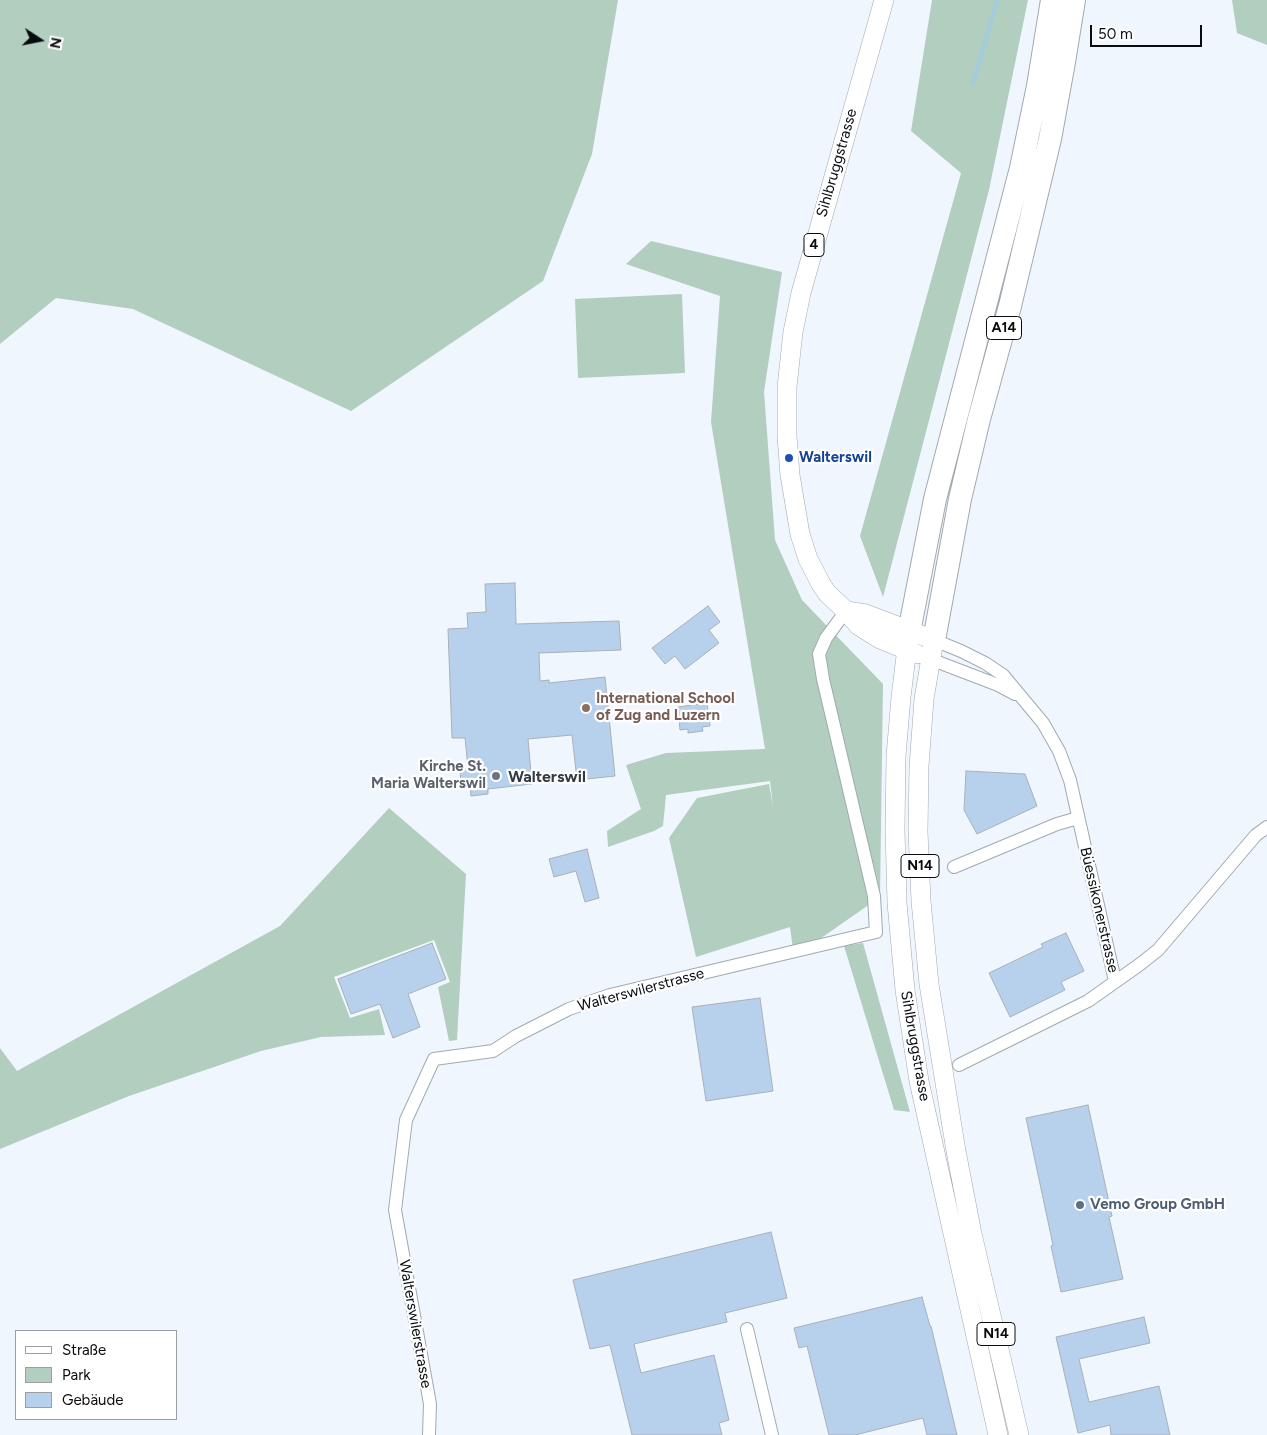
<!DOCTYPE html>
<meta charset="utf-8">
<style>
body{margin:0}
#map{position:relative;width:1267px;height:1435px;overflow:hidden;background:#f0f6fe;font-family:Figtree,sans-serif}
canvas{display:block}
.legend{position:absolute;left:15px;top:1330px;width:162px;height:90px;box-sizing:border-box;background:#fff;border:1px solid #9d9e9f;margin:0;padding:6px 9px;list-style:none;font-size:15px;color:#090c0f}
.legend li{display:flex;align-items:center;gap:10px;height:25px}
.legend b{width:25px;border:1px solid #9d9e9f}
.north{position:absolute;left:15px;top:15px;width:50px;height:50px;-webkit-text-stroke:4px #fff;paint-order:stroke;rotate:101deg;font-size:14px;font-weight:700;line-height:20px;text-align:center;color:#090c0f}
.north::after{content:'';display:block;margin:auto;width:18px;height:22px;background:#090c0f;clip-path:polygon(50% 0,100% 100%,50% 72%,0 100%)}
.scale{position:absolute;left:1090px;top:25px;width:112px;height:22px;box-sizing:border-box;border:2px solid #090c0f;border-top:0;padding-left:6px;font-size:15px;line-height:18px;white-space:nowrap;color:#090c0f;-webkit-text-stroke:4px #fff;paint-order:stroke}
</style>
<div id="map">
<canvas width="1267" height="1435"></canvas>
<ul class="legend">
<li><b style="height:6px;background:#fff"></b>Straße</li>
<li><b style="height:14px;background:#b1cebf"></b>Park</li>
<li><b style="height:14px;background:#b7d0eb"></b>Gebäude</li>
</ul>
<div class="north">N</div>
<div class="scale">50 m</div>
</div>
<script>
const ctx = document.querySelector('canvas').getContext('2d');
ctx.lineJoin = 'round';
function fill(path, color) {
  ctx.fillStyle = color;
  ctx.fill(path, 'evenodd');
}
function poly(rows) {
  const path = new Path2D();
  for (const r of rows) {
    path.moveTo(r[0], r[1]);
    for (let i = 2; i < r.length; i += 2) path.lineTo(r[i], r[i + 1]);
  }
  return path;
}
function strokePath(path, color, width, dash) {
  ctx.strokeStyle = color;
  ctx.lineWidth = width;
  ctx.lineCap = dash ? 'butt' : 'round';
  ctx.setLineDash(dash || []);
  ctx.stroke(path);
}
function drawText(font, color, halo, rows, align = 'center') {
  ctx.font = font + ' Figtree,sans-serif';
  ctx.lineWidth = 4.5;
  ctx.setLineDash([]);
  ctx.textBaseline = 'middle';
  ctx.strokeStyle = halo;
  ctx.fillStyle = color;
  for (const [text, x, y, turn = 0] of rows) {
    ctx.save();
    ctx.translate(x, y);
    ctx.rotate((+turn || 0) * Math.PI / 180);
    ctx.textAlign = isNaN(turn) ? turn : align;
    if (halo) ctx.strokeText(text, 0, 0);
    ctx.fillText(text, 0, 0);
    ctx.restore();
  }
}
fill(poly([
 [0,0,618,0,592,154,543,281,351,411,133,309,56,298,0,344],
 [932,0,1028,0,989,190,883,597,860,536,961,173,911,131],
 [1232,0,1267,0,1267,45,1237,33],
 [651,241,782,272,764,392,775,540,802,600,883,684,880,897,794,957,790,927,696,957,669,838,697,798,769,784,773,806,770,781,666,795,663,826,654,831,608,847,607,831,641,809,626,765,666,753,765,749,711,422,720,296,626,264],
 [682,294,685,373,578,378,575,299],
 [389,808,466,874,457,1040,449,1041,438,987,450,982,434,940,334,977,350,1018,379,1009,385,1035,321,1037,261,1051,129,1096,0,1149,0,1048,17,1071,280,926],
 [863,943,910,1112,894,1110,844,946]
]), '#b1cebf');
strokePath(poly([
 [973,84,997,0]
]), '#a4ccda', 4.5);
const building = poly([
 [515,583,516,624,619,621,621,650,539,653,540,681,549,680,549,683,605,677,615,776,577,780,572,735,528,739,532,784,488,789,488,794,471,796,470,786,461,786,460,769,468,768,465,738,452,738,448,629,468,628,467,613,486,612,485,584,515,583],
 [708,606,720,622,709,630,719,643,685,669,675,656,665,664,652,648,708,606],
 [707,703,710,726,702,727,703,731,688,733,688,729,680,730,678,707,707,703],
 [966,771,1025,774,1037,806,977,834,964,810,966,771],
 [587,849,599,898,585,902,576,871,554,877,549,859,587,849],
 [1066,933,1084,971,1061,982,1065,990,1010,1017,989,973,1043,947,1041,944,1066,933],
 [432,943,446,979,408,994,420,1027,393,1038,380,1004,351,1014,338,979,432,943],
 [760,998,773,1091,706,1101,692,1007,760,998],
 [1088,1105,1112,1216,1109,1217,1123,1279,1061,1292,1051,1246,1053,1245,1026,1118,1088,1105],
 [771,1232,787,1298,725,1313,727,1322,634,1344,641,1373,714,1355,729,1420,719,1423,722,1435,632,1435,610,1345,590,1349,573,1280,771,1232],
 [922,1297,930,1326,931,1326,957,1435,927,1435,923,1418,855,1435,829,1435,807,1346,799,1348,794,1328,922,1297],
 [1144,1317,1150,1343,1079,1359,1089,1402,1159,1386,1170,1435,1111,1435,1110,1425,1078,1433,1056,1337,1144,1317]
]);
fill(building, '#b7d0eb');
strokePath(building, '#a8b0b9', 1);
const minor = poly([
 [934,640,961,651,985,663,1003,675,1043,723,1059,751,1070,780,1115,981],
 [930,659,998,685,1015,694],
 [954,867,1057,824,1078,818],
 [959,1065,1088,1001,1139,965,1158,950,1256,835,1267,827],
 [747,1329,772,1435],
 [429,1435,430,1404,395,1210,406,1120,434,1059,493,1051,516,1036,569,1009,610,995,876,932,874,896,823,679,819,654,826,638,846,611]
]);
const primary = poly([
 [884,0,801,293,793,332,787,387,787,436,790,475,800,534,808,559,821,584,827,593,846,611,859,626,880,639,917,654],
 [846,611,866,614,934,640,924,699,919,766,918,832,921,901,929,984,956,1151,972,1234,1019,1435],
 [909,632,901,697,896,756,895,830,897,903,905,990,919,1081,998,1435]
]);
const motorway = poly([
 [909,632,935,499,1021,168,1038,86,1052,0],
 [934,640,960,499,979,419,1010,306,1050,139,1064,62,1074,0]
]);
strokePath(minor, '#a1a9b1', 14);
strokePath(primary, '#a1a9b1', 20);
strokePath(motorway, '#a1a9b1', 24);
strokePath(minor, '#fff', 12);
strokePath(primary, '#fff', 19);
strokePath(motorway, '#fff', 22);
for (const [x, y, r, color] of [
 [789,458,5,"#1a4fb4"],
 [586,708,5,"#8d6e63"],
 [496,776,5,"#6b7280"],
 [1080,1205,5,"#5c6f8a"]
]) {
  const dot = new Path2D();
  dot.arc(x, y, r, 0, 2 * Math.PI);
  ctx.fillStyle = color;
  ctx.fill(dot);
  strokePath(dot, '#fff', 2);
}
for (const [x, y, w] of [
 [814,245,20],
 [1004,328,35],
 [920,866,38],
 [996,1334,38]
]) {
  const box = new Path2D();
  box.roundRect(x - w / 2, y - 11.5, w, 23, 4);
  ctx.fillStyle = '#fff';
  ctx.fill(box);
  strokePath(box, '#090c0f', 1);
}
drawText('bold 14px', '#090c0f', null, [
 ["4",814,245],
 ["A14",1004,328],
 ["N14",920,866],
 ["N14",996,1334]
]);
drawText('15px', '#090c0f', '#fff', [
 ["Sihlbruggstrasse",837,163,-74],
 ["Büessikonerstrasse",1099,910,77],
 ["Walterswilerstrasse",641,990,-15],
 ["Sihlbruggstrasse",915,1046,80],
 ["Walterswilerstrasse",415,1324,80]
]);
drawText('bold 15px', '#164399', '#fff', [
 ["Walterswil",799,458]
], 'left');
drawText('bold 15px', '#785e54', '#fff', [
 ["International School",596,699],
 ["of Zug and Luzern",596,716]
], 'left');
drawText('bold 15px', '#5b616d', '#fff', [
 ["Kirche St.",486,767],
 ["Maria Walterswil",486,784]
], 'right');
drawText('bold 15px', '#4e5e75', '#fff', [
 ["Vemo Group GmbH",1090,1205]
], 'left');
drawText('bold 16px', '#333a41', '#fff', [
 ["Walterswil",547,777]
]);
</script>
